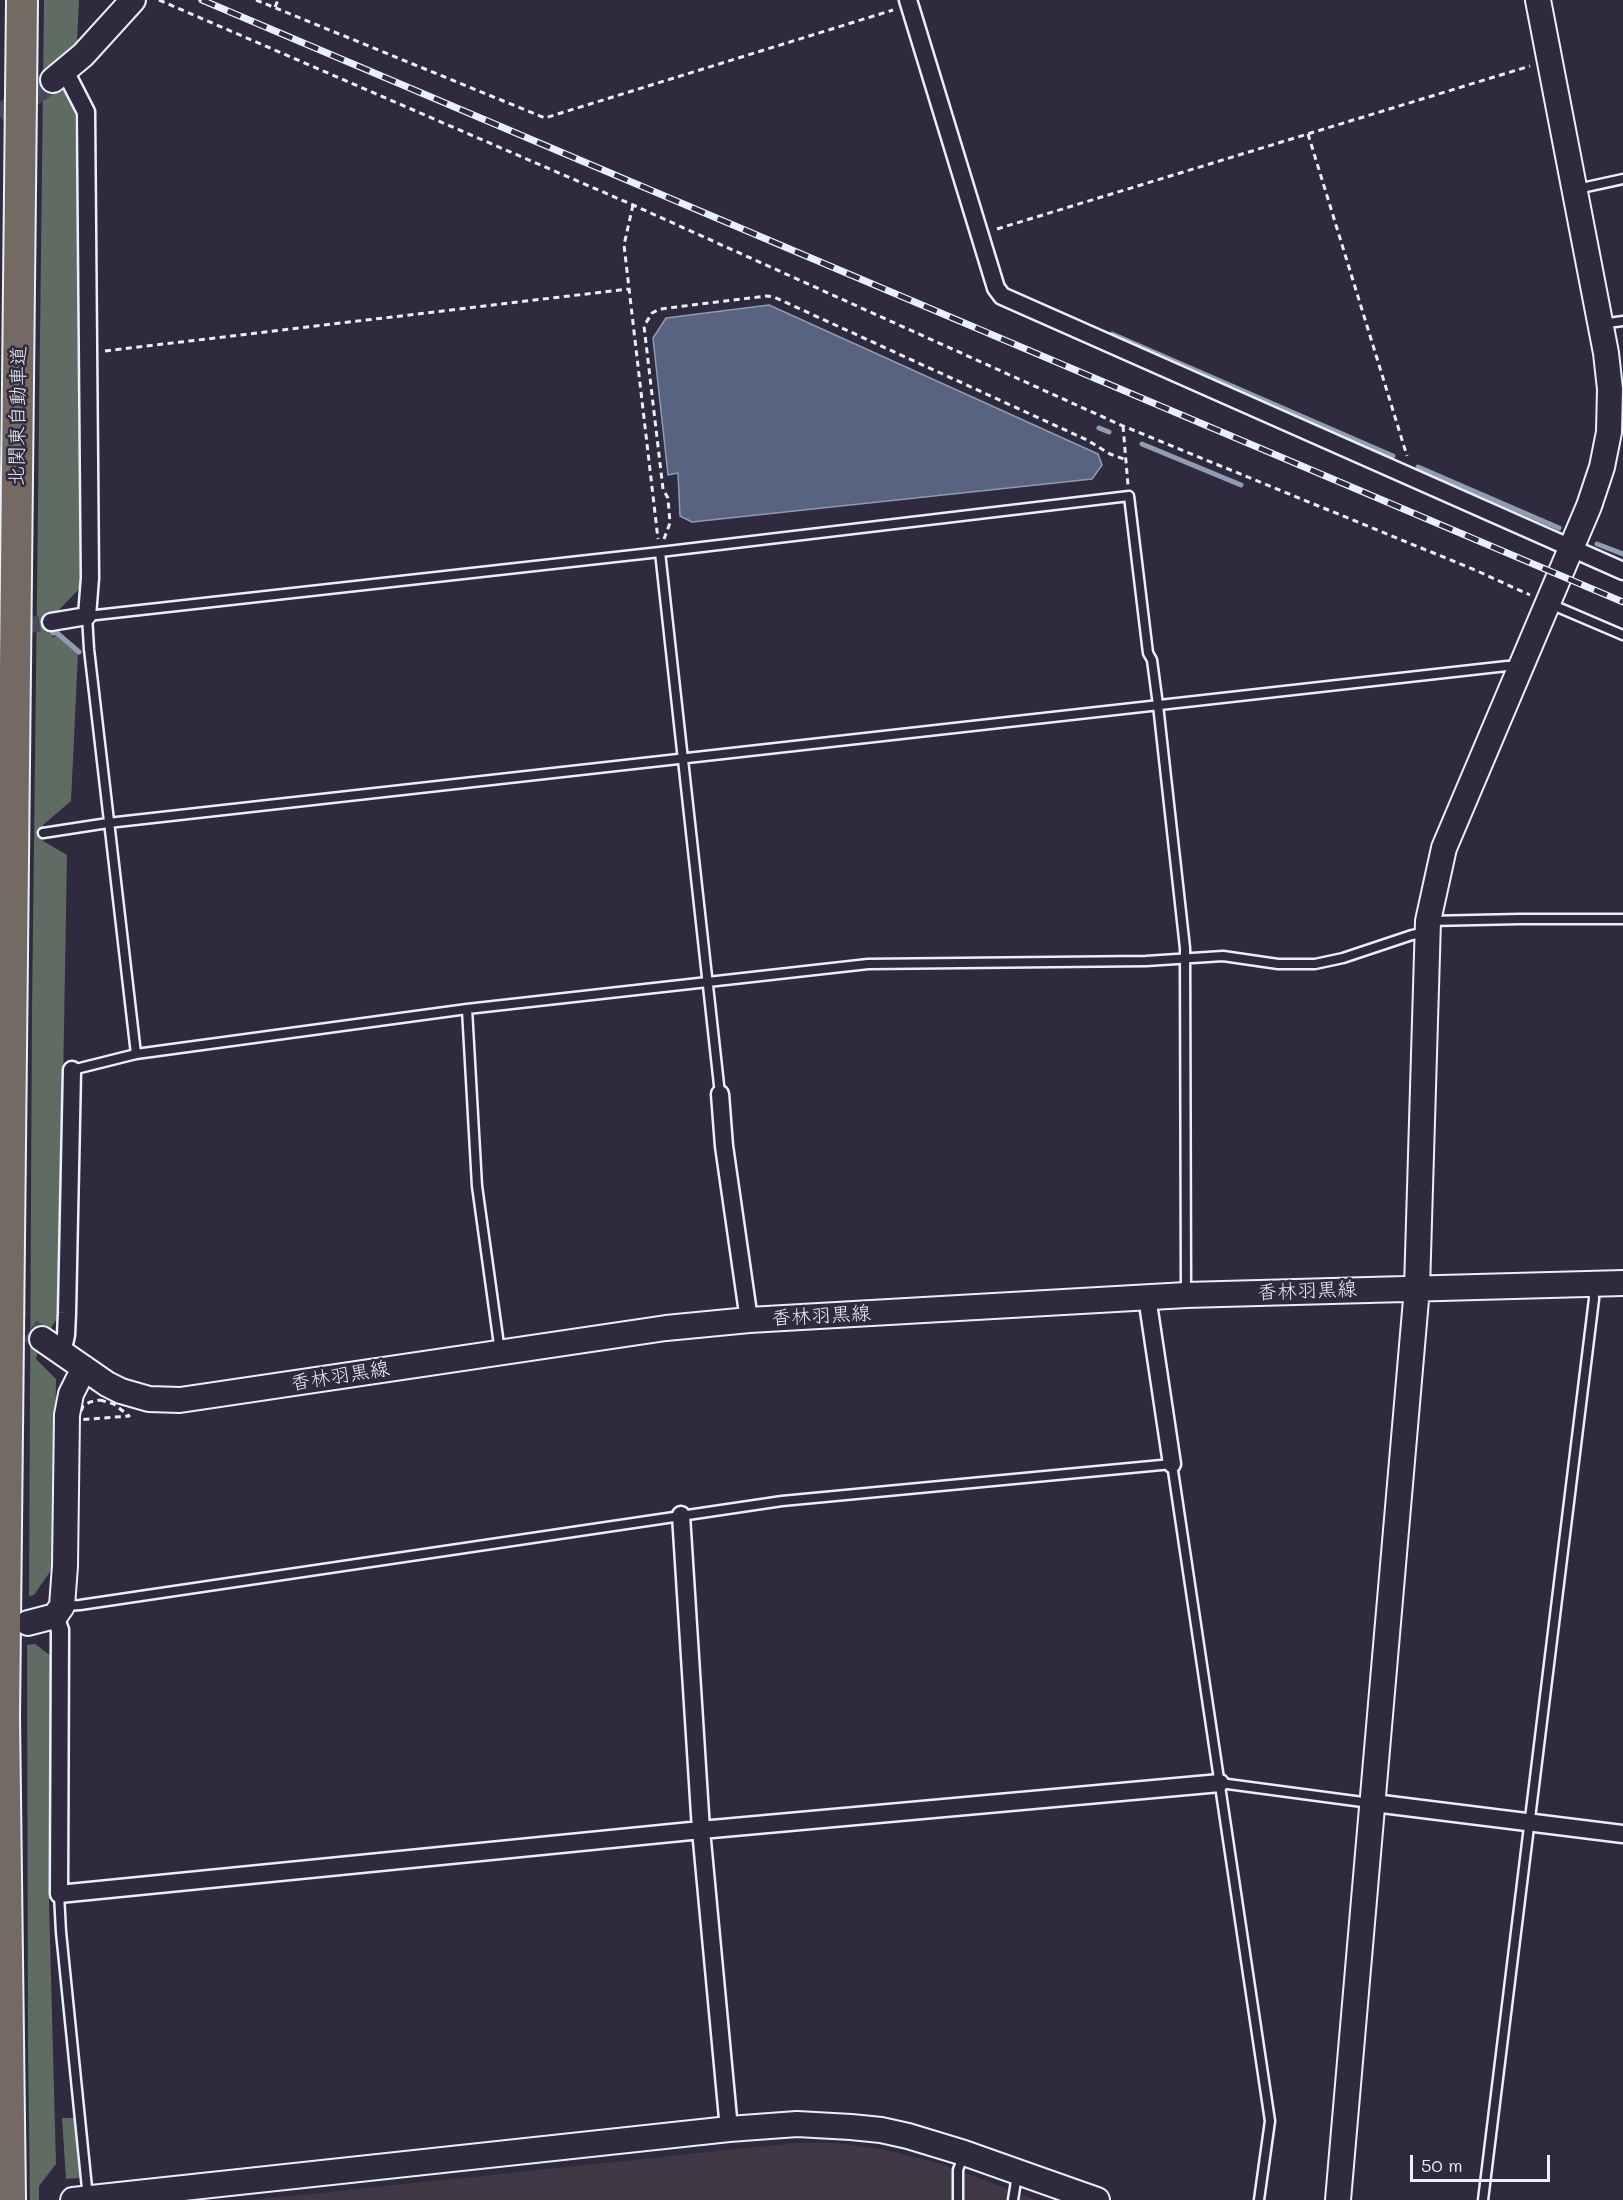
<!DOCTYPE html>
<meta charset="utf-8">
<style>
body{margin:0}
#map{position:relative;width:1623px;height:2200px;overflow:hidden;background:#2f2a3d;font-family:Mali,sans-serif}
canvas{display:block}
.scale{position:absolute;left:1410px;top:2155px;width:140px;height:27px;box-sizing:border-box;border:3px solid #e8f1f8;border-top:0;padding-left:8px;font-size:18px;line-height:21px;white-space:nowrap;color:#e8f1f8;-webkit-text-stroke:4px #2f2a3d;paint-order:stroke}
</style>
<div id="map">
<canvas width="1623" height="2200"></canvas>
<div class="scale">50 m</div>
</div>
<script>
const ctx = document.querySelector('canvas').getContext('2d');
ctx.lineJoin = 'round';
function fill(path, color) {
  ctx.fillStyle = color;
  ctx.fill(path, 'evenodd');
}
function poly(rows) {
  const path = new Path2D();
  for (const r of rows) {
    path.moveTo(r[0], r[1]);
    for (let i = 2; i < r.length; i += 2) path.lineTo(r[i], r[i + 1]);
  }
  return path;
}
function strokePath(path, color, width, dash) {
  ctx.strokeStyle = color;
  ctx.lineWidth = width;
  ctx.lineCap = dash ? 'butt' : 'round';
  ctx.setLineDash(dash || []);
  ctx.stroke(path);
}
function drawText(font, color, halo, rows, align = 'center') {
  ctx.font = font + ' Mali,"Klee One",sans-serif';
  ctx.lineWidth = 5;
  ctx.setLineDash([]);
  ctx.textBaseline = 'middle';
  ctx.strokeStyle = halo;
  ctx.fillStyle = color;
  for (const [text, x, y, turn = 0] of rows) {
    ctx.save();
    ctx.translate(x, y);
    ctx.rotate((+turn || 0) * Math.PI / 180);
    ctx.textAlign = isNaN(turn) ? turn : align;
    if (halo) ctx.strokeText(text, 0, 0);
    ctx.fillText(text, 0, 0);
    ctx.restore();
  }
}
fill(poly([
 [794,2143,837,2143,881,2149,939,2163,1036,2200,253,2200]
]), '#413845');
fill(poly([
 [44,0,79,0,77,43,51,69,57,94,64,90,75,112,79,277,80,588,58,611,51,612,52,637,57,636,78,654,71,801,43,825,43,841,67,855,59,1315,49,1331,44,1328,36,1359,56,1379,54,1566,34,1595,29,1596,32,1009],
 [35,1644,51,1656,49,1902,56,2164,39,2186,39,2200,30,2200,28,2048,27,1645],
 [62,2118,74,2118,80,2178,66,2179]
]), '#5e6c63');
const water = poly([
 [769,305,1098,454,1102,465,1092,479,692,522,680,516,678,473,668,475,653,338,666,318,769,305]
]);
fill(water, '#576380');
strokePath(water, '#919cb0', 1.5);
strokePath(poly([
 [1112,334,1393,456],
 [1099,428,1109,432],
 [1142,444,1241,485],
 [1418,467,1559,528],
 [1597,544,1623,554],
 [53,633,57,633,79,652]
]), '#919cb0', 5);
strokePath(poly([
 [0,629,51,622]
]), '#4b4859', 16, [16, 8]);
strokePath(poly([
 [0,116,53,80],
 [0,1310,42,1339]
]), '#4b4859', 24, [24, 12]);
const lane = poly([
 [1577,189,1623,179],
 [1601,324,1623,321],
 [660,552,720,1094],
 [1548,603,1623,635],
 [43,833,108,823,1507,666,1517,666],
 [1429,921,1520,919,1623,919],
 [467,1009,477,1186,500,1352],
 [136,1054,89,649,87,616,660,552,1129,496,1148,653,1152,660,1158,705,1185,948,1186,1294],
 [72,1070,136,1054,467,1009,868,964,1146,961,1223,956,1278,964,1315,964,1343,958,1412,935,1426,932],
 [65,1606,80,1605,782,1501,1172,1464,1270,2121,1259,2200],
 [1220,1783,1370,1803],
 [59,1894,61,1932,88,2198],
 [958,2200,958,2170,963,2156],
 [1013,2200,1017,2175],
 [1483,2200,1594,1299,1593,1284]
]);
const street = poly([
 [908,0,996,288,1002,296,1623,571],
 [51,622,87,616,90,578,86,112,65,71],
 [720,1094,724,1146,749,1320],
 [1147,1297,1172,1464],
 [62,1353,66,1335,67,1313,72,1070],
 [681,1515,701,1830,729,2129],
 [55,1616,60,1630,59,1894,701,1830,1220,1783],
 [1374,1803,1623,1834]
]);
const secondary = poly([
 [53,80,83,55,133,0],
 [42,1339,107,1384,121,1391,149,1399,180,1400,666,1328,749,1320,1186,1295,1623,1283],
 [28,1623,55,1616,62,1606,65,1566,67,1415,71,1394,84,1368],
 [73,2200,729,2129,797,2124,851,2127,881,2130,908,2136,964,2153,1097,2200],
 [1338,2200,1417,1288,1428,921,1444,848,1589,506,1602,467,1609,432,1610,389,1606,353,1538,0]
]);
const highway = poly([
 [10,2200,4,1717,22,0]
]);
strokePath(lane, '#e8f1f8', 13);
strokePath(street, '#e8f1f8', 21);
strokePath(secondary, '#e8f1f8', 28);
strokePath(highway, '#e8f1f8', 34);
strokePath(poly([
 [159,0,633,205,1123,426,1475,570,1530,595],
 [256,0,545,118,893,10],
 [275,7,278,0],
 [1308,134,1407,456],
 [633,205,624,245,658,539],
 [997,229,1530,66],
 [105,351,628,289],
 [1123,426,1128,485],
 [664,539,670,523,668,498,663,489,644,326,652,313,660,309,766,296,774,297,1087,440,1110,454,1124,459],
 [100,1400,114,1404,129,1416,78,1420,83,1406,90,1402,100,1400]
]), '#e8f1f8', 3, [6, 4.5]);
strokePath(lane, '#2f2a3d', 8);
strokePath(street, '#2f2a3d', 16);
strokePath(secondary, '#2f2a3d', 24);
strokePath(highway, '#756964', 30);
const rail = poly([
 [202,0,1623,602]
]);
strokePath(rail, '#e8f1f8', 7);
strokePath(rail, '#2f2a3d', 4.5, [14]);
drawText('20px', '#e8f1f8', '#2f2a3d', [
 ["北関東自動車道",18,416,-89],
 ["香林羽黒線",1307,1291,-2],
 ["香林羽黒線",821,1316,-3],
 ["香林羽黒線",340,1376,-9]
]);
</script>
